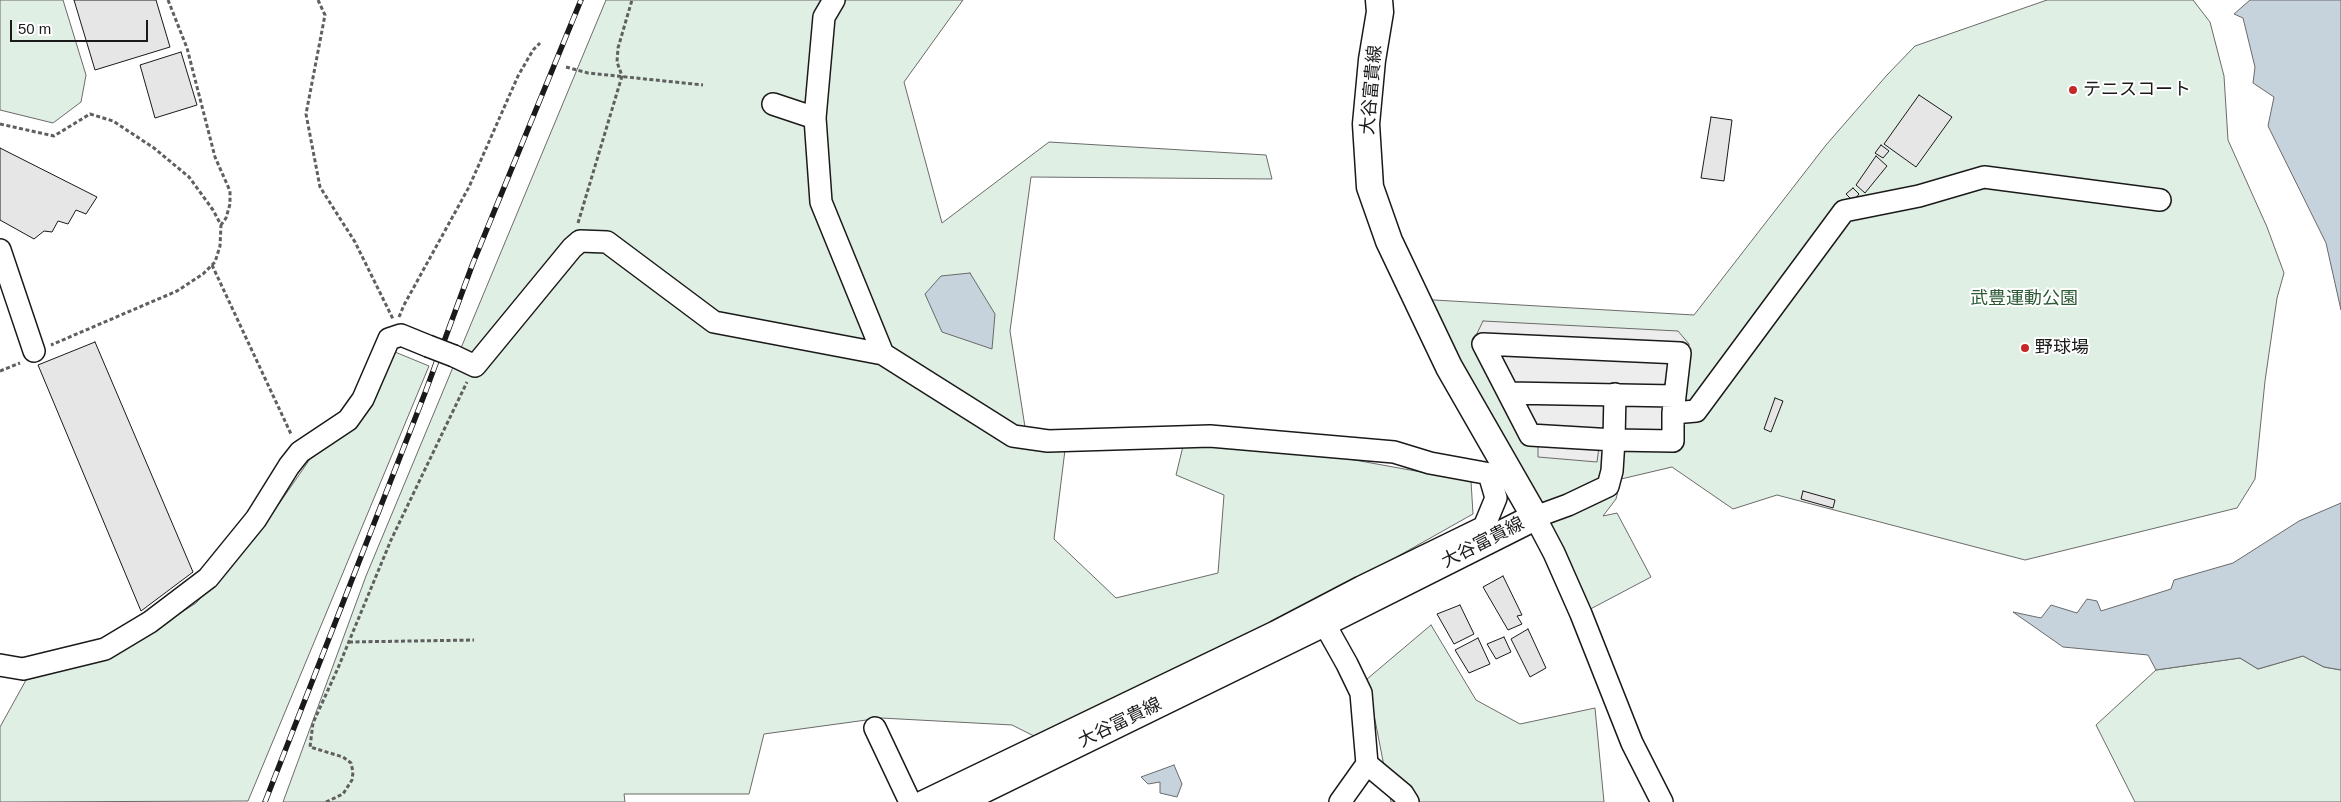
<!DOCTYPE html>
<meta charset="utf-8">
<style>
body{margin:0}
#map{position:relative;width:2341px;height:802px;overflow:hidden;background:#fff;font-family:Arial,sans-serif}
canvas{display:block}
.scale{position:absolute;left:10px;top:20px;width:138px;height:22px;box-sizing:border-box;border:2px solid #1a1a1a;border-top:0;padding-left:6px;font-size:15px;line-height:18px;white-space:nowrap;color:#1a1a1a;-webkit-text-stroke:4px #fff;paint-order:stroke}
</style>
<div id="map">
<canvas width="2341" height="802"></canvas>
<div class="scale">50 m</div>
</div>
<script>
const ctx = document.querySelector('canvas').getContext('2d');
ctx.lineJoin = 'round';
function fill(path, color) {
  ctx.fillStyle = color;
  ctx.fill(path, 'evenodd');
}
function poly(rows) {
  const path = new Path2D();
  for (const r of rows) {
    path.moveTo(r[0], r[1]);
    for (let i = 2; i < r.length; i += 2) path.lineTo(r[i], r[i + 1]);
  }
  return path;
}
function strokePath(path, color, width, dash) {
  ctx.strokeStyle = color;
  ctx.lineWidth = width;
  ctx.lineCap = dash ? 'butt' : 'round';
  ctx.setLineDash(dash || []);
  ctx.stroke(path);
}
function drawText(font, color, halo, rows, align = 'center') {
  ctx.font = font + ' Arial,"Noto Sans JP",sans-serif';
  ctx.lineWidth = 4;
  ctx.setLineDash([]);
  ctx.textBaseline = 'middle';
  ctx.strokeStyle = halo;
  ctx.fillStyle = color;
  for (const [text, x, y, turn = 0] of rows) {
    ctx.save();
    ctx.translate(x, y);
    ctx.rotate((+turn || 0) * Math.PI / 180);
    ctx.textAlign = isNaN(turn) ? turn : align;
    if (halo) ctx.strokeText(text, 0, 0);
    ctx.fillText(text, 0, 0);
    ctx.restore();
  }
}
const green = poly([
 [0,0,63,0,86,75,81,102,53,123,0,110,0,0],
 [606,0,963,0,904,82,942,223,1049,142,1266,155,1272,179,1031,177,1010,331,1025,427,1065,450,1054,539,1116,598,1218,573,1224,495,1176,475,1184,442,1349,459,1471,481,1473,514,1281,622,1034,736,1012,725,881,718,764,734,749,794,624,794,625,802,283,802,366,576,606,0],
 [2047,0,2193,0,2210,22,2224,76,2228,140,2267,227,2284,273,2277,298,2265,381,2255,479,2237,508,2025,560,1777,495,1733,509,1672,467,1621,479,1616,499,1603,516,1617,513,1651,577,1581,614,1417,299,1694,315,1826,145,1887,75,1915,46,2047,0],
 [395,352,429,366,248,801,0,802,0,727,26,680,113,656,196,603,256,537,310,459,355,428,395,352],
 [1431,625,1476,700,1520,724,1595,708,1604,802,1391,802,1367,679,1431,625],
 [2303,656,2324,667,2341,670,2341,802,2135,802,2096,725,2156,670,2240,658,2258,669,2303,656]
]);
fill(green, '#e0efe3');
strokePath(green, '#6a6a6a', 1);
const parking = poly([
 [1483,321,1678,331,1689,344,1681,412,1681,449,1599,447,1597,462,1538,457,1538,444,1524,441,1472,344,1483,321]
]);
fill(parking, '#ededed');
strokePath(parking, '#6a6a6a', 1);
const water = poly([
 [2250,0,2341,0,2341,310,2326,243,2268,126,2274,97,2253,83,2255,67,2243,18,2234,14,2250,0],
 [970,273,995,314,992,349,942,332,925,294,941,276,970,273],
 [2341,503,2341,670,2324,667,2303,656,2258,669,2240,658,2156,670,2148,655,2063,647,2013,612,2041,618,2051,605,2077,613,2087,599,2097,601,2101,611,2171,589,2174,580,2233,563,2299,521,2341,503],
 [1174,765,1182,784,1177,797,1160,793,1160,782,1148,784,1141,777,1174,765]
]);
fill(water, '#c6d2dc');
strokePath(water, '#6a6a6a', 1);
const building = poly([
 [74,0,156,0,170,47,95,70,74,0],
 [181,52,197,105,155,118,140,65,181,52],
 [1919,95,1952,117,1916,167,1884,144,1919,95],
 [1711,117,1732,120,1724,181,1701,178,1711,117],
 [1881,145,1889,151,1883,158,1875,153,1881,145],
 [0,148,97,197,86,214,76,210,68,224,58,221,52,232,44,231,34,239,0,220,0,148],
 [1876,156,1887,166,1865,193,1856,185,1876,156],
 [1853,188,1859,194,1853,201,1846,194,1853,188],
 [95,342,193,572,141,611,38,365,95,342],
 [1775,398,1783,401,1771,432,1764,429,1775,398],
 [1803,491,1835,500,1833,508,1801,499,1803,491],
 [1503,576,1522,615,1517,616,1522,624,1508,630,1483,587,1503,576],
 [1460,605,1474,634,1454,644,1437,614,1460,605],
 [1528,629,1546,668,1530,677,1511,639,1528,629],
 [1504,637,1511,652,1496,659,1487,644,1504,637],
 [1478,638,1490,664,1469,673,1455,650,1478,638]
]);
fill(building, '#e6e6e6');
strokePath(building, '#1a1a1a', 1);
const minor = poly([
 [834,0,824,17,815,118,821,202,883,354],
 [773,104,815,118],
 [0,250,34,351],
 [454,356,475,366,572,248,580,241,607,242,714,322,883,354,1013,436,1048,441,1210,436,1394,452,1430,463,1512,478],
 [1509,393,1675,396],
 [1615,394,1614,440,1530,435,1483,344,1680,353,1673,413],
 [1324,623,1347,664,1361,693,1367,764,1340,802],
 [0,665,23,669,105,649,150,622,208,578,256,519,289,466,300,452,348,420,363,399,389,339,401,335,428,346],
 [875,728,910,802],
 [1367,764,1403,794,1408,802],
 [922,802,1275,632,1361,587,1484,527,1496,498,1489,474],
 [1662,802,1632,743,1581,614,1554,553,1535,517,1568,505,1608,486,1612,471,1614,440,1673,441,1673,413,1696,411,1844,211,1919,196,1984,177,2160,200]
]);
const major = poly([
 [958,802,1324,623,1535,517,1449,367,1389,241,1370,187,1366,124,1372,60,1380,12,1379,0]
]);
strokePath(minor, '#1a1a1a', 24);
strokePath(major, '#1a1a1a', 29);
strokePath(poly([
 [168,0,187,48,215,157,230,191,230,204,226,218,221,225],
 [318,0,325,15,306,114,320,187,355,242,393,319],
 [566,67,588,73,703,85],
 [0,124,54,136,90,114,113,121,154,148,189,177,213,210,221,225,220,246,215,262,203,274,177,291,51,345],
 [578,223,622,76,617,62,618,48,632,0],
 [212,265,291,434],
 [399,317,404,305,469,187,518,76,533,50,540,43],
 [0,371,20,363],
 [349,642,474,640],
 [326,802,343,794,352,780,353,772,351,763,343,757,310,747,313,723,338,668,391,540,467,382]
]), '#5f5f5f', 3, [4, 2.5]);
strokePath(minor, '#fff', 21);
strokePath(major, '#fff', 26);
const rail = poly([
 [265,802,425,393,473,263,581,0]
]);
strokePath(rail, '#1a1a1a', 5.5);
strokePath(rail, '#fff', 4, [11]);
const minorBridge = poly([
 [428,346,454,356]
]);
strokePath(minorBridge, '#1a1a1a', 24, []);
strokePath(minorBridge, '#fff', 21);
for (const [x, y, r, color] of [
 [2073,90,5,"#c62828"],
 [2025,348,5,"#c62828"]
]) {
  const dot = new Path2D();
  dot.arc(x, y, r, 0, 2 * Math.PI);
  ctx.fillStyle = color;
  ctx.fill(dot);
  strokePath(dot, '#fff', 2);
}
drawText('18px', '#1a1a1a', '#fff', [
 ["大谷富貴線",1372,90,-85],
 ["大谷富貴線",1483,543,-27],
 ["大谷富貴線",1120,723,-26]
]);
drawText('18px', '#1a1a1a', '#fff', [
 ["テニスコート",2083,90],
 ["野球場",2035,348]
], 'left');
drawText('18px', '#2b5a34', '#fff', [
 ["武豊運動公園",2024,299]
]);
</script>
